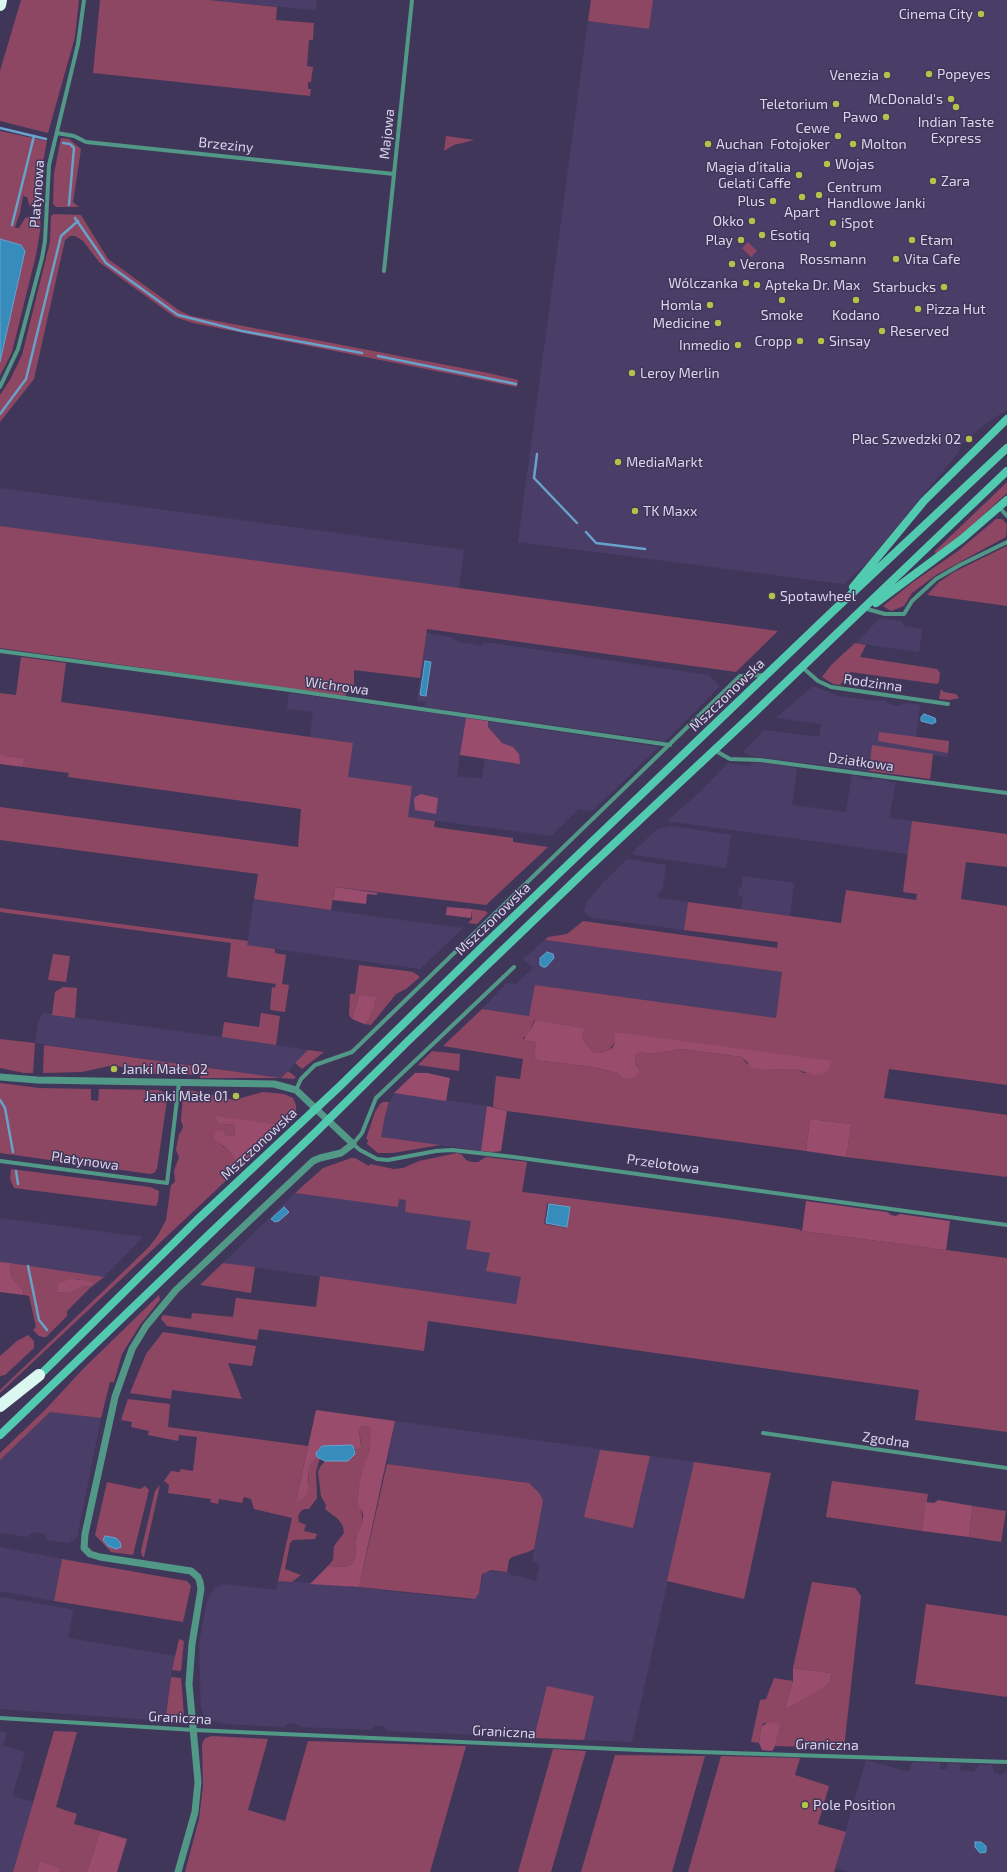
<!DOCTYPE html>
<meta charset="utf-8">
<style>
body{margin:0}
canvas{display:block;background:#40365a}
</style>
<canvas width="1007" height="1872"></canvas>
<script>
const ctx = document.querySelector('canvas').getContext('2d');
ctx.lineJoin = 'round';
function fill(path, color) {
  ctx.fillStyle = color;
  ctx.fill(path, 'evenodd');
}
function poly(rows) {
  const path = new Path2D();
  for (const r of rows) {
    path.moveTo(r[0], r[1]);
    for (let i = 2; i < r.length; i += 2) path.lineTo(r[i], r[i + 1]);
  }
  return path;
}
function strokePath(path, color, width, dash) {
  ctx.strokeStyle = color;
  ctx.lineWidth = width;
  ctx.lineCap = dash ? 'butt' : 'round';
  ctx.setLineDash(dash || []);
  ctx.stroke(path);
}
function drawText(font, color, halo, rows, align = 'center') {
  ctx.font = font + ' "Exo 2",sans-serif';
  ctx.lineWidth = 3;
  ctx.setLineDash([]);
  ctx.textBaseline = 'middle';
  ctx.strokeStyle = halo;
  ctx.fillStyle = color;
  for (const [text, x, y, turn = 0] of rows) {
    ctx.save();
    ctx.translate(x, y);
    ctx.rotate((+turn || 0) * Math.PI / 180);
    ctx.textAlign = isNaN(turn) ? turn : align;
    if (halo) ctx.strokeText(text, 0, 0);
    ctx.fillText(text, 0, 0);
    ctx.restore();
  }
}
fill(poly([
 [209,0,317,0,316,10],
 [653,0,1007,0,1007,410,986,423,963,443,957,454,868,562,844,584,518,542,588,21,649,29],
 [0,488,464,550,459,588,0,526],
 [880,618,902,621,904,626,922,629,919,652,856,643],
 [426,633,451,637,458,642,471,644,481,646,484,643,492,643,708,675,720,686,665,741,425,707,426,702,417,701],
 [813,686,839,696,873,701,884,700,889,704,898,706,906,703,920,705,916,737,949,741,947,757,933,755,930,779,752,756,743,752,764,730,819,737,821,724,776,718],
 [289,693,419,711,659,747,592,811,579,809,551,836,408,817,348,777,353,743,310,737,313,712,287,709],
 [460,755,485,759,482,778,457,777],
 [755,762,797,768,792,805,846,812,852,775,858,776,859,778,871,780,873,778,886,780,891,783,896,782,889,818,912,821,908,854,667,821,700,792,728,763,749,766],
 [672,826,731,835,726,868,635,855,632,853,657,829],
 [627,859,666,865,662,891,659,891,658,898,688,902,684,930,594,918,586,914,584,910,587,902,603,883],
 [743,876,794,883,790,916,741,909,743,896,738,895,739,887,742,887],
 [254,899,370,916,463,928,420,969,247,945],
 [545,940,782,972,776,1018,535,985,530,1016,482,1009,507,983,516,984,533,968,523,959],
 [43,1013,222,1037,308,1050,281,1078,35,1043,38,1023],
 [394,1093,487,1106,481,1151,381,1137,387,1109],
 [402,1175,575,1199,571,1229,516,1304,223,1263,295,1193,398,1207],
 [0,1218,143,1237,104,1277,0,1262],
 [50,1411,101,1418,77,1538,68,1543,48,1540,44,1534,33,1532,27,1537,0,1533,0,1460],
 [395,1421,694,1462,632,1742,497,1736,494,1732,485,1732,481,1735,388,1731,384,1726,375,1726,371,1730,301,1727,297,1724,288,1723,284,1727,226,1724,205,1719,201,1707,199,1643,208,1598,214,1589,224,1584,276,1590,278,1581,330,1584,470,1600,475,1599,479,1593,483,1578,482,1574,486,1571,507,1572,512,1575,536,1581,540,1564,532,1562,543,1501,525,1482,387,1464],
 [0,1547,62,1559,54,1601,0,1591],
 [0,1597,70,1609,73,1611,68,1638,175,1656,169,1687,165,1721,0,1709],
 [0,1731,7,1733,3,1746,25,1752,12,1796,34,1802,13,1872,0,1872],
 [866,1760,909,1772,912,1762,940,1763,940,1769,947,1769,947,1763,961,1764,960,1770,973,1772,980,1765,992,1765,994,1773,1002,1775,1007,1770,1007,1872,851,1872,835,1868]
]), '#4a3e68');
fill(poly([
 [21,0,79,0,75,37,48,133,0,121,0,71],
 [100,0,209,0,277,7,276,20,314,23,313,40,309,40,307,66,313,67,311,82,308,82,308,89,311,89,310,96,93,73],
 [591,0,653,0,649,29,588,21],
 [0,131,47,141,43,162,39,206,37,208,30,207,27,197,23,196,20,213,16,224,15,228,19,228,25,218,32,216,39,218,41,225,36,255,12,352,0,376,0,362,25,251,21,245,0,239],
 [446,136,474,140,454,145,444,151],
 [61,138,69,139,81,149,73,202,79,207,56,207,53,204,54,174],
 [54,214,81,215,108,259,180,311,191,316,488,373,518,380,517,387,193,323,175,317,122,279,99,262,83,241,75,236,70,236,65,240,34,379,0,422,0,395,10,380,22,355,50,242,51,216],
 [748,242,757,251,751,257,742,248],
 [1007,482,1007,493,962,535,937,554,934,552],
 [996,519,1002,519,1007,524,1006,537,936,575,912,593,904,606,891,611,883,606,913,582,958,551],
 [0,526,778,631,736,672,427,629,420,678,354,670,354,684,345,696,0,648],
 [1007,546,1007,606,927,595,939,582,954,572],
 [855,643,866,645,860,657,937,669,940,673,939,682,937,684,850,672,840,685,833,684,822,677,831,665],
 [21,657,66,663,61,702,353,743,348,777,412,786,408,817,435,821,434,827,513,838,513,842,548,847,486,905,335,887,331,910,254,899,258,874,0,840,0,807,298,847,301,809,68,777,69,773,23,767,25,758,5,756,0,752,0,693,16,695],
 [941,689,944,692,956,694,959,698,950,700,939,699],
 [879,732,949,741,948,753,878,741],
 [872,745,933,754,930,779,869,771],
 [912,821,1007,834,1007,867,966,862,961,899,1007,906,1007,1085,889,1069,884,1098,1007,1115,1007,1177,846,1157,852,1124,810,1119,806,1151,507,1111,493,1107,496,1076,520,1079,523,1059,443,1046,482,1009,529,1016,535,985,776,1018,782,972,545,940,548,937,567,934,583,921,777,948,778,942,684,930,688,902,841,923,846,890,916,900,917,894,903,892],
 [534,1020,583,1028,582,1035,585,1043,593,1052,600,1053,609,1050,615,1042,615,1032,828,1070,804,1073,797,1069,788,1069,767,1070,746,1063,742,1057,682,1049,650,1054,642,1052,637,1054,635,1062,638,1067,621,1077,617,1073,593,1067,534,1060,536,1042,523,1040,523,1038,528,1035,531,1030],
 [0,908,248,941,247,945,275,949,275,953,286,955,282,984,289,985,285,1012,270,1010,272,987,275,988,276,984,227,977,231,943,0,912],
 [472,909,485,911,488,913,477,924,468,923,472,919],
 [53,954,70,956,66,982,48,980],
 [359,965,407,971,413,972,420,977,406,989,396,994,371,1025,364,1024,377,998,359,995,352,1019,349,1015,350,994,355,994],
 [63,987,77,988,75,1018,52,1015,55,992],
 [261,1013,280,1016,276,1045,222,1037,224,1022,259,1027],
 [0,1039,35,1043,33,1073,24,1073,0,1068],
 [44,1045,281,1078,288,1071,296,1077,294,1079,281,1078,200,1078,200,1075,153,1074,117,1066,109,1066,82,1072,43,1073],
 [308,1050,324,1052,302,1069,295,1063],
 [432,1051,460,1054,459,1071,418,1065],
 [0,1083,39,1088,91,1089,91,1100,98,1101,99,1089,158,1090,168,1093,157,1169,154,1173,150,1174,0,1153],
 [190,1089,190,1090,234,1100,263,1092,284,1094,293,1098,296,1105,296,1112,282,1128,0,1393,0,1390,149,1247,158,1235,166,1220,171,1185,175,1182,174,1171,179,1157,176,1150,179,1134,182,1130,183,1126,181,1121,183,1095,186,1090],
 [225,1124,280,1125,230,1152,221,1145,218,1131,224,1131,224,1135,234,1136,235,1125],
 [383,1102,389,1102,385,1116,381,1137,440,1145,393,1153,378,1153,367,1144,368,1140,366,1139,375,1112,380,1104],
 [457,1153,461,1154,466,1160,472,1162,478,1162,486,1157,527,1162,522,1192,724,1218,798,1229,802,1231,1007,1258,1007,1432,915,1420,919,1390,428,1321,424,1351,259,1329,257,1340,167,1326,161,1319,163,1315,191,1319,192,1313,233,1317,236,1298,316,1307,320,1276,516,1304,521,1277,486,1271,490,1253,466,1249,471,1221,405,1212,406,1200,399,1199,398,1207,295,1193,323,1168,351,1158,355,1158,369,1166,370,1164,394,1169,403,1168,419,1161],
 [547,1203,570,1207,566,1228,544,1224],
 [11,1169,150,1187,159,1191,158,1201,156,1206,14,1188,10,1179],
 [10,1263,104,1277,95,1284,77,1279,58,1286,58,1292,70,1293,81,1287,92,1286,67,1311,67,1316,46,1337,43,1337,39,1336,33,1330,36,1327,29,1296,24,1295,23,1290,12,1278],
 [223,1263,255,1267,251,1293,200,1285],
 [159,1295,160,1300,140,1325,122,1354,114,1382,110,1382,101,1418,50,1412,0,1460,0,1453,46,1409,83,1369],
 [163,1332,256,1346,252,1366,228,1363,242,1399,172,1390,171,1399,130,1393,146,1354],
 [28,1335,34,1341,34,1348,5,1375,0,1376,0,1356,17,1341],
 [128,1399,170,1404,168,1427,308,1446,296,1501,309,1481,309,1467,317,1457,320,1458,316,1471,317,1498,309,1509,304,1509,300,1512,298,1517,299,1522,306,1525,304,1531,317,1534,315,1539,293,1540,290,1543,285,1569,301,1575,292,1582,278,1581,292,1518,254,1509,251,1499,244,1497,242,1503,219,1499,218,1504,210,1502,211,1499,168,1493,169,1485,164,1481,171,1471,180,1472,180,1469,193,1471,197,1437,179,1435,178,1441,148,1435,149,1431,131,1427,132,1422,121,1420],
 [361,1426,369,1427,371,1430,372,1439,367,1461,359,1483,358,1496,363,1521,357,1534,355,1543,356,1556,352,1564,346,1567,328,1566,333,1560,334,1546,344,1533,343,1526,338,1519,325,1509,326,1505,321,1496,318,1472,320,1467,325,1461,341,1461,355,1454,355,1450,359,1449,361,1443,359,1431],
 [600,1450,650,1456,633,1528,584,1517],
 [694,1462,771,1473,744,1599,667,1581],
 [387,1464,529,1483,540,1494,543,1501,534,1549,528,1552,512,1557,509,1560,507,1572,491,1570,482,1574,479,1593,475,1599,359,1587],
 [832,1481,928,1494,922,1531,826,1517],
 [107,1482,140,1489,145,1486,149,1490,133,1555,111,1552,95,1535],
 [160,1485,144,1557,142,1556,141,1551,155,1491],
 [973,1506,1006,1511,1001,1542,969,1537],
 [62,1559,187,1581,191,1586,183,1622,54,1601],
 [812,1582,855,1588,861,1596,844,1748,775,1746,781,1724,764,1723,761,1727,759,1743,751,1742,760,1700,766,1699,774,1678,793,1681,784,1710,830,1680,831,1673,793,1668],
 [926,1604,1007,1616,1007,1697,915,1684],
 [179,1639,184,1641,181,1671,172,1670],
 [171,1677,181,1678,184,1715,178,1723,165,1722],
 [547,1686,594,1696,584,1740,534,1738],
 [54,1731,77,1732,56,1807,77,1814,74,1824,100,1831,87,1872,60,1872,61,1868,40,1861,36,1872,13,1872],
 [212,1736,268,1739,248,1810,285,1821,308,1741,466,1746,430,1872,185,1872,199,1819,203,1786,202,1744,205,1738],
 [553,1749,586,1751,551,1872,518,1872],
 [615,1755,705,1756,672,1872,581,1872],
 [721,1756,800,1758,795,1775,829,1786,818,1824,846,1832,834,1872,688,1872]
]), '#8d4762');
fill(poly([
 [466,718,488,721,488,727,502,743,513,747,519,754,520,764,460,755],
 [0,752,5,756,25,758,23,767,0,764],
 [421,794,438,798,436,814,415,810,414,800,415,797],
 [335,887,378,893,376,895,367,894,366,904,333,900],
 [447,907,472,909,471,918,446,915],
 [359,995,377,997,369,1018,364,1024,352,1019],
 [535,1020,584,1028,582,1035,585,1043,593,1052,600,1053,609,1050,613,1047,615,1042,615,1032,832,1061,828,1070,823,1074,814,1075,796,1069,767,1070,753,1068,742,1057,682,1049,650,1054,642,1052,637,1054,635,1062,640,1072,637,1075,629,1079,621,1077,617,1073,593,1067,534,1060,536,1042,523,1040,531,1030],
 [415,1073,427,1073,450,1078,446,1101,394,1093],
 [487,1106,507,1111,501,1151,493,1152,481,1151],
 [215,1116,280,1125,244,1161,235,1159,230,1152,215,1139,214,1135,218,1131,224,1131,224,1135,234,1136,235,1125,219,1123],
 [810,1119,852,1124,846,1157,806,1151],
 [806,1201,887,1212,891,1215,896,1216,900,1214,950,1221,946,1250,802,1231],
 [0,1262,10,1263,12,1278,23,1290,24,1295,0,1292],
 [70,1279,83,1280,95,1284,92,1286,81,1287,70,1293,58,1292,58,1285,60,1283],
 [316,1410,395,1421,359,1587,310,1584,328,1566,346,1567,352,1564,356,1556,355,1543,357,1534,363,1521,363,1514,358,1504,358,1496,359,1483,370,1449,371,1430,369,1427,361,1426,359,1431,361,1446,359,1449,355,1450,353,1446,322,1446,316,1453,317,1457,309,1467,308,1489,306,1496,302,1500,296,1501],
 [938,1500,973,1506,969,1537,922,1531,926,1502,934,1503],
 [793,1668,831,1673,830,1681,824,1687,784,1710,793,1681],
 [768,1722,781,1724,775,1746,772,1751,762,1750,759,1743,761,1727],
 [100,1831,127,1839,117,1872,87,1872],
 [40,1861,61,1868,60,1872,36,1872]
]), '#994c6b');
const water = poly([
 [0,239,21,245,25,251,0,362,0,239],
 [425,661,431,662,426,696,420,695,425,661],
 [924,714,935,718,936,722,932,724,921,721,921,717,924,714],
 [547,952,553,954,554,958,546,967,543,967,540,965,540,958,547,952],
 [549,1204,570,1207,567,1227,546,1223,549,1204],
 [284,1207,289,1212,279,1221,275,1222,271,1219,284,1207],
 [350,1445,353,1446,355,1454,348,1461,325,1461,317,1457,316,1453,322,1446,350,1445],
 [105,1536,116,1538,120,1542,121,1547,116,1549,108,1546,103,1540,105,1536],
 [975,1842,981,1842,986,1846,986,1852,980,1853,975,1847,975,1842]
]);
fill(water, '#368cbb');
strokePath(water, '#68a2ca', 1);
strokePath(poly([
 [0,128,46,139],
 [63,143,70,144,74,148,69,205],
 [75,218,106,263,178,315,242,331,362,353],
 [12,225,34,136],
 [378,356,516,384],
 [0,414,26,379,61,236,78,221],
 [537,454,534,478,577,523],
 [586,532,596,543,645,549],
 [0,1100,5,1108,13,1152],
 [16,1171,18,1184],
 [28,1266,39,1320,47,1330]
]), '#68a2ca', 2.5);
strokePath(poly([
 [57,133,74,136,86,142,394,174],
 [384,271,412,0],
 [0,387,18,349,42,258,45,241,49,165,78,44,84,0],
 [1000,508,1007,516],
 [867,609,885,614,904,614,912,601,936,579,960,565,1007,542],
 [0,651,290,690,670,745],
 [802,667,818,681,831,687,948,704],
 [714,750,730,759,760,760,1007,793],
 [514,967,376,1098,362,1133,353,1144,360,1150,377,1159,388,1160,436,1151,452,1150,514,1157,1007,1225],
 [296,1090,301,1079,315,1065,352,1052,740,676,766,675],
 [0,1161,167,1183,179,1083],
 [763,1433,1007,1468],
 [0,1718,194,1730,639,1750,1007,1762]
]), '#529887', 4);
strokePath(poly([
 [0,1077,37,1080,274,1084,296,1090,353,1144,341,1153,320,1158,313,1161,176,1290,146,1326,132,1349,115,1397,85,1534,84,1548,90,1554,100,1557,191,1571,198,1577,200,1582,201,1589,192,1644,189,1684,198,1782,195,1812,178,1872]
]), '#529887', 7);
strokePath(poly([
 [853,587,924,501,1007,419],
 [876,603,962,539,1007,500],
 [36,1379,197,1220,340,1086,484,945,832,612,1007,448],
 [0,1435,318,1130,406,1043,585,871,754,713,1007,471]
]), '#52cab0', 8);
strokePath(poly([
 [0,5,1,0],
 [0,1406,39,1375]
]), '#daf8ef', 12);
for (const [x, y, r, color] of [
 [981,14,4,"#b2c24b"],
 [929,74,4,"#b2c24b"],
 [887,75,4,"#b2c24b"],
 [951,99,4,"#b2c24b"],
 [836,104,4,"#b2c24b"],
 [956,107,4,"#b2c24b"],
 [886,117,4,"#b2c24b"],
 [838,136,4,"#b2c24b"],
 [708,144,4,"#b2c24b"],
 [853,144,4,"#b2c24b"],
 [827,164,4,"#b2c24b"],
 [799,175,4,"#b2c24b"],
 [933,181,4,"#b2c24b"],
 [819,195,4,"#b2c24b"],
 [802,197,4,"#b2c24b"],
 [773,201,4,"#b2c24b"],
 [752,221,4,"#b2c24b"],
 [833,223,4,"#b2c24b"],
 [762,235,4,"#b2c24b"],
 [741,240,4,"#b2c24b"],
 [912,240,4,"#b2c24b"],
 [833,244,4,"#b2c24b"],
 [896,259,4,"#b2c24b"],
 [732,264,4,"#b2c24b"],
 [746,283,4,"#b2c24b"],
 [757,285,4,"#b2c24b"],
 [944,287,4,"#b2c24b"],
 [782,300,4,"#b2c24b"],
 [856,300,4,"#b2c24b"],
 [710,305,4,"#b2c24b"],
 [918,309,4,"#b2c24b"],
 [718,323,4,"#b2c24b"],
 [882,331,4,"#b2c24b"],
 [800,341,4,"#b2c24b"],
 [821,341,4,"#b2c24b"],
 [738,345,4,"#b2c24b"],
 [632,373,4,"#b2c24b"],
 [969,439,4,"#b2c24b"],
 [618,462,4,"#b2c24b"],
 [635,511,4,"#b2c24b"],
 [772,596,4,"#b2c24b"],
 [114,1069,4,"#b2c24b"],
 [236,1096,4,"#b2c24b"],
 [805,1805,4,"#b2c24b"]
]) {
  const dot = new Path2D();
  dot.arc(x, y, r, 0, 2 * Math.PI);
  ctx.fillStyle = color;
  ctx.fill(dot);
  strokePath(dot, '#40365a', 1.5);
}
drawText('14px', '#dbd6ec', '#40365a', [
 ["Cinema City",973,14,"right"],
 ["Popeyes",937,74],
 ["Venezia",879,75,"right"],
 ["McDonald's",943,99,"right"],
 ["Teletorium",828,104,"right"],
 ["Pawo",878,117,"right"],
 ["Indian Taste",956,122,"center"],
 ["Express",956,138,"center"],
 ["Cewe",830,128,"right"],
 ["Fotojoker",830,144,"right"],
 ["Auchan",716,144],
 ["Molton",861,144],
 ["Wojas",835,164],
 ["Magia d’italia",791,167,"right"],
 ["Gelati Caffe",791,183,"right"],
 ["Zara",941,181],
 ["Centrum",827,187],
 ["Handlowe Janki",827,203],
 ["Plus",765,201,"right"],
 ["Apart",802,212,"center"],
 ["Okko",744,221,"right"],
 ["iSpot",841,223],
 ["Esotiq",770,235],
 ["Play",733,240,"right"],
 ["Etam",920,240],
 ["Rossmann",833,259,"center"],
 ["Vita Cafe",904,259],
 ["Verona",740,264],
 ["Wólczanka",738,283,"right"],
 ["Apteka Dr. Max",765,285],
 ["Starbucks",936,287,"right"],
 ["Homla",702,305,"right"],
 ["Pizza Hut",926,309],
 ["Smoke",782,315,"center"],
 ["Kodano",856,315,"center"],
 ["Medicine",710,323,"right"],
 ["Reserved",890,331],
 ["Cropp",792,341,"right"],
 ["Sinsay",829,341],
 ["Inmedio",730,345,"right"],
 ["Leroy Merlin",640,373],
 ["Plac Szwedzki 02",961,439,"right"],
 ["MediaMarkt",626,462],
 ["TK Maxx",643,511],
 ["Spotawheel",780,596],
 ["Janki Małe 02",122,1069],
 ["Janki Małe 01",228,1096,"right"],
 ["Pole Position",813,1805]
], 'left');
drawText('14px', '#dbd6ec', '#40365a', [
 ["Majowa",387,134,-84],
 ["Brzeziny",226,145,6],
 ["Platynowa",37,194,-86],
 ["Rodzinna",873,683,8],
 ["Wichrowa",337,686,8],
 ["Mszczonowska",727,695,-44],
 ["Działkowa",861,762,8],
 ["Mszczonowska",493,919,-44],
 ["Mszczonowska",259,1144,-43],
 ["Platynowa",85,1161,8],
 ["Przelotowa",663,1164,8],
 ["Zgodna",886,1440,8],
 ["Graniczna",180,1718,3],
 ["Graniczna",504,1732,3],
 ["Graniczna",827,1745,1]
]);
</script>
